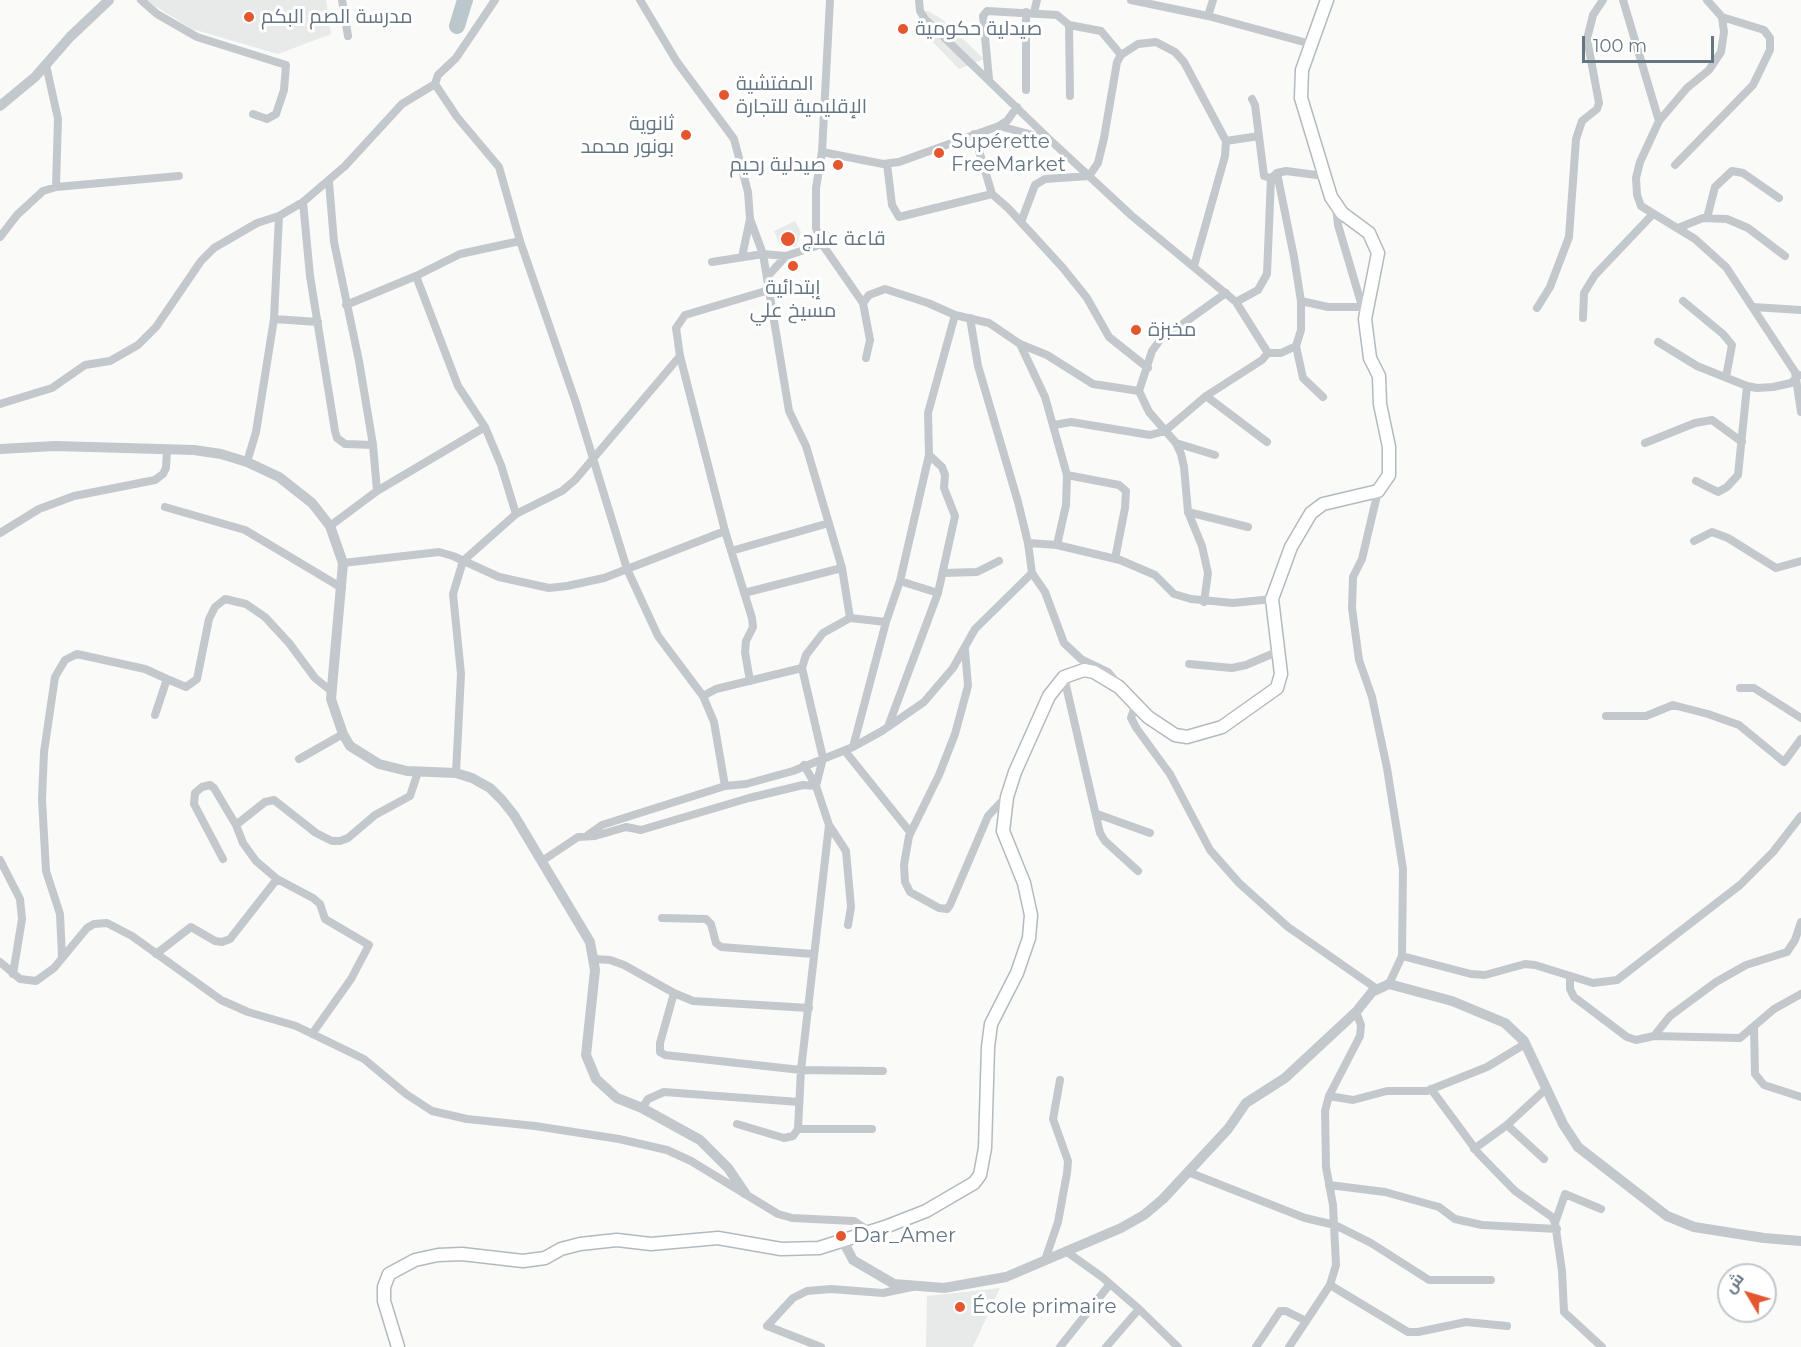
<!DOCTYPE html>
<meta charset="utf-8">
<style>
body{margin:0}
#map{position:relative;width:1801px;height:1347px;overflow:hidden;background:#fafaf8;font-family:Montserrat,Cairo,sans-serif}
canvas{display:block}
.north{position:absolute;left:1717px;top:1263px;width:60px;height:60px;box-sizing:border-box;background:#fff;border:2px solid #c1c8cd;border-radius:50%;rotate:308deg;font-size:16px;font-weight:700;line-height:24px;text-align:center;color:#657683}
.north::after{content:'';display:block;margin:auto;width:21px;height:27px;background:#e4572e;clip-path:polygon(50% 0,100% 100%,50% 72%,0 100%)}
.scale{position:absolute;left:1582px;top:36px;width:132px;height:27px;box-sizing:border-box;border:3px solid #657683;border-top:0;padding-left:8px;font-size:18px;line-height:21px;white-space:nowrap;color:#657683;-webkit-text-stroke:4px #fff;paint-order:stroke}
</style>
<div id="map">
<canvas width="1801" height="1347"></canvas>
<div class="north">ش</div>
<div class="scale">100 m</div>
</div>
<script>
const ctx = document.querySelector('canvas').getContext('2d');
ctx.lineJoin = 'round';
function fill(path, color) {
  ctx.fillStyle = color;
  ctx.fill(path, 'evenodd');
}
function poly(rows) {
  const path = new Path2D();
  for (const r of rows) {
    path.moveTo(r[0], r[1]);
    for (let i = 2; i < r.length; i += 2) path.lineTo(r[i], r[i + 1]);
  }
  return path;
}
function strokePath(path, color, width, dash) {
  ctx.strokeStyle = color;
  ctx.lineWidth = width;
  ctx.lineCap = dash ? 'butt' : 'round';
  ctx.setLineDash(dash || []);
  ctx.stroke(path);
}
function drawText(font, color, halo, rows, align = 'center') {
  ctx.font = font + ' Montserrat,Cairo,sans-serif';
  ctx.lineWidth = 6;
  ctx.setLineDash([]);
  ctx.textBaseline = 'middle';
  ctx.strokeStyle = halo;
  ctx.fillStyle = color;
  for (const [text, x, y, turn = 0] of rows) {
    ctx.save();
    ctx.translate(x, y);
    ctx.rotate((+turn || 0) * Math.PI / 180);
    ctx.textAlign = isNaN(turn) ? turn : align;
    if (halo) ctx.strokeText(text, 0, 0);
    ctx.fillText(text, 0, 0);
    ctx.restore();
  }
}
fill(poly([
 [145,0,326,0,331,34,278,54,192,29],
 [928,11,943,20,984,59,959,69,915,24,921,12],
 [795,221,801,232,796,247,780,245,774,231],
 [1000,1288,973,1347,926,1347,927,1296]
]), '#e8e9e9');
strokePath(poly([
 [457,26,465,0]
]), '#bbc7cb', 16);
const secondary = poly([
 [398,1347,384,1301,384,1287,389,1274,415,1260,438,1255,462,1254,523,1261,545,1258,561,1249,580,1244,617,1240,651,1244,718,1238,781,1249,819,1248,885,1227,926,1211,974,1183,980,1175,985,1148,988,1047,991,1024,1017,973,1029,938,1031,915,1024,883,1003,831,1007,797,1015,772,1049,696,1064,677,1084,670,1094,672,1119,687,1148,717,1175,735,1187,737,1222,727,1277,688,1281,674,1272,599,1291,547,1311,513,1323,504,1378,491,1389,475,1389,447,1380,404,1379,376,1370,358,1365,319,1378,253,1369,233,1342,213,1331,197,1301,98,1302,70,1327,0]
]);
strokePath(secondary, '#b3babf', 15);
strokePath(poly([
 [141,0,157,14,197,37,286,65,284,90,276,114,267,119,253,114],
 [342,0,348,36],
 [495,0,456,58,438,75,435,84,457,117,499,167,520,241,576,403,627,569,658,636,703,696],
 [640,0,677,62,734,139,748,192,750,219,742,257],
 [919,0,920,11,925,19,1049,139,1132,216,1236,302,1258,290,1267,274,1271,178,1277,173,1286,171,1324,176],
 [1131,0,1208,16,1311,44],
 [1623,0,1659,121],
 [1707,0,1722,17,1724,32,1721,52,1709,70,1687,88,1659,121,1640,162,1636,178,1637,195,1641,206,1695,239,1726,267,1795,372,1801,412],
 [1034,12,1037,0],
 [1208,16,1213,0],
 [1069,25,1070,96],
 [989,79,983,16,987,11,1057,15,1069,25,1101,31,1121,55],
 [1026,90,1026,12],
 [1252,99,1255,105,1264,176,1271,178],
 [999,126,1048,139],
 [974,134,992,194,1008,208,1063,268,1087,298,1109,337,1148,368],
 [1226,141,1259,136],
 [822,152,883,164,899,162,999,126,1007,121,1017,107],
 [887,164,892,205,899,217,992,194],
 [1675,165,1753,85,1770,50,1770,38,1764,30,1722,17],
 [329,182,334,242,359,361,373,445,377,491],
 [56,187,179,176],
 [303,202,310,276,335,431,337,438,345,444,373,445],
 [1336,207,1338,225,1362,306],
 [1707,218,1715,187,1732,171,1743,173,1779,198],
 [750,219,763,254,786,256,822,244,816,228,816,188,822,152,830,0],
 [1021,222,1035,185,1045,179,1089,176,1098,163,1104,138,1117,62,1121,55,1138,44,1156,42,1175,52,1184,62,1226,141,1225,156,1194,266],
 [1678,228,1703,218,1727,219,1748,228,1785,256],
 [0,237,17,215,43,191,56,187,58,119,46,65],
 [822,244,863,303,870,340,866,358],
 [416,276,460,254,520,241],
 [767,277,786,256],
 [1301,301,1328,307,1365,307],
 [1683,301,1723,334,1732,345,1726,377],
 [863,303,869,295,885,289,928,303,955,315,989,323,1020,344,1047,355,1093,384,1139,391,1149,412,1176,443,1181,454,1184,467,1188,512,1202,546,1208,573,1204,602],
 [346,305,416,276,458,386,485,427,501,465,516,514],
 [1753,307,1801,310],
 [1537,308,1550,287,1569,237,1576,139,1582,121,1597,109,1599,103,1587,39,1593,15,1603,0],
 [970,318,978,366,1018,502,1028,543,1032,573],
 [1583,318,1584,293,1595,275,1653,214],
 [274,319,318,322],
 [1658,342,1697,366,1747,386],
 [1020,344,1045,397,1067,475,1066,505,1057,545],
 [1296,346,1303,378,1323,397],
 [1268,353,1281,353,1296,346,1301,330,1301,301,1294,257,1277,173],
 [1139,391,1152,351,1160,340,1226,293],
 [1206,396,1267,442],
 [0,404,52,388,85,365,110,361,138,345,156,327,201,261,214,248,257,223,279,216,303,202,345,166,402,104,435,84],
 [1054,425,1071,422,1150,435,1165,431,1206,396,1262,360,1268,353,1236,302],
 [1176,443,1215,455],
 [1645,443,1695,423,1712,420,1742,442],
 [929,455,942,467,945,475,944,488,955,516,938,593],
 [247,462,256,432,274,319,279,216],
 [1067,475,1119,485,1126,491,1125,508,1115,559],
 [1696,481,1718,492,1727,487,1738,475,1747,386,1757,388,1773,387,1791,383,1799,375],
 [1378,491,1362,559,1353,577,1352,608,1359,660,1372,697,1387,768,1403,869,1402,956],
 [165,507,245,530,342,588],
 [1188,512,1248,527],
 [330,526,377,491,485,427],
 [0,533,39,509,74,496,155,480,163,474,166,468,167,449],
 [1694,541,1712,532,1728,538,1776,568,1801,561],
 [1028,543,1057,545,1120,560,1155,575,1174,594,1191,599,1233,603,1272,599],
 [731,551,829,523],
 [343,563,439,552,453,556,499,577,549,588,567,586,604,578,725,531],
 [943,573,977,572,999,561],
 [744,593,842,568],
 [850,618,886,622,853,747],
 [886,622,900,581,929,455,928,413,955,315],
 [965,650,968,686,955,734,939,775,909,836,904,865,905,882,910,892,939,908,947,909,950,905,988,816,1006,797],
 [1189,664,1232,668,1246,665,1279,651],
 [1064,677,1100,833,1105,841,1138,871],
 [750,681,745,652,746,641,753,627,752,618,725,531,680,356,676,328,685,315,769,290],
 [1740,688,1754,688,1801,718],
 [1135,706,1131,718,1137,729,1170,774,1210,850,1239,883,1288,927,1377,989],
 [155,715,167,679,186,687,197,679,209,619,215,607,225,599,246,604,265,617,289,643,315,678,331,691],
 [1606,716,1646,716,1673,705,1708,714,1739,725,1784,762,1801,739],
 [889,724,938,593,900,581],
 [845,751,910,832],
 [299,759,343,734],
 [456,773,461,674,453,594,463,561,516,514,562,491,575,480,680,356],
 [725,786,714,722,703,696,716,689,802,668],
 [1097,814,1150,833],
 [829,825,846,851,851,907,848,925],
 [588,835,602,825,725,786,746,784,793,771,853,747,882,731,924,702,953,668,975,629,1032,573,1045,592,1064,643,1081,659,1108,672,1118,684],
 [223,859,194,804,195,793,202,787,210,785,214,788,236,825,265,802,274,800,316,833,332,841,340,841,348,838,375,815,410,796,418,772],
 [0,860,20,899,22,919,13,974],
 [542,861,578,837,595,836,626,827,641,830,749,798,803,785,816,786,823,758,802,668,806,655,823,633,850,618,842,568,806,446,789,411,763,254,712,262],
 [277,879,313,898,320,904,325,919,369,945,351,979,312,1034],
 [662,918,706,919,711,924,716,943,721,947,813,954],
 [156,954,191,927,215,941,222,942,230,939,277,879,256,861,243,843,236,825],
 [62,957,60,914,46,871,42,799,44,752,55,677,65,660,77,654,145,669,167,679],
 [594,959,610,960,624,965,674,993,693,1001,809,1008],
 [0,962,20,979,36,981,54,968,87,928,94,924,107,923,132,936,221,1000,248,1012,296,1026,364,1059,406,1094,432,1111,467,1119,535,1126,619,1139,667,1150,691,1161,778,1214,792,1218,854,1221,871,1232],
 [1570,978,1570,989,1574,997,1627,1037,1636,1040,1654,1036,1740,1038,1774,1009,1801,994],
 [1389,984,1402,956,1471,974,1485,975,1525,964,1535,965,1593,983,1617,980,1740,885,1773,852,1801,816],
 [674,993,660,1043,660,1052,665,1055,801,1070,883,1071],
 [1754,1027,1755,1074,1764,1085,1801,1097],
 [1654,1036,1670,1016,1716,982,1746,965,1787,952,1795,940,1801,922],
 [1431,1089,1479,1154,1515,1191,1552,1217,1555,1223,1562,1271,1564,1312,1602,1347],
 [1329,1096,1353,1100,1387,1091,1427,1091,1487,1067,1525,1044],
 [642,1108,648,1099,664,1092,799,1102],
 [737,1124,784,1138,793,1136,798,1129,801,1070,829,825,816,786,804,765],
 [1507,1125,1544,1159],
 [798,1129,872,1129],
 [1474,1149,1507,1125,1547,1088],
 [1188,1172,1305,1218,1335,1225,1371,1243,1429,1280,1491,1280],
 [1329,1185,1385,1192,1439,1207,1455,1219,1482,1225,1557,1229],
 [1555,1223,1565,1194,1601,1209],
 [1067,1252,1102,1277,1139,1309,1106,1347],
 [1045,1260,1058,1222,1067,1173,1068,1161,1053,1119,1060,1080],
 [1330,1285,1408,1332,1418,1332,1466,1322,1507,1326],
 [1139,1309,1178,1347],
 [821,1347,767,1326,793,1298,807,1291,831,1289,883,1293,912,1287],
 [1060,1347,1110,1284],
 [1256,1347,1280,1311,1286,1311,1306,1321],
 [1289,1347,1330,1285,1336,1265,1333,1205,1326,1167,1325,1111,1329,1096,1360,1036,1361,1025,1356,1012]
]), '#c3c8cc', 8);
strokePath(poly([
 [0,106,35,77,70,37,109,0],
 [0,449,55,446,194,450,221,454,247,462,279,477,312,503,330,526,343,563,331,699,343,734,350,746,379,764,407,771,456,773,472,778,490,788,502,800,514,815,590,942,595,970,586,1055,596,1079,617,1098,642,1108,700,1140,728,1168,745,1193],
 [843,1241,853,1260,894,1284,944,1288,1006,1277,1121,1228,1144,1215,1163,1199,1228,1129,1246,1103,1285,1078,1356,1012,1372,992,1389,984,1452,1001,1505,1023,1524,1041,1563,1124,1578,1147,1667,1216,1694,1227,1764,1238,1801,1241]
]), '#c3c8cc', 10);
strokePath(secondary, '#fff', 12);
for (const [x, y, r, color] of [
 [249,17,6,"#e4572e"],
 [903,29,6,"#e4572e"],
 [724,95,6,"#e4572e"],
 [686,135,6,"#e4572e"],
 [939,153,6,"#e4572e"],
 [838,165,6,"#e4572e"],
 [788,239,8,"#e4572e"],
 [793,266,6,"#e4572e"],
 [1136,330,6,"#e4572e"],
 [841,1236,6,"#e4572e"],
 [960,1307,6,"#e4572e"]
]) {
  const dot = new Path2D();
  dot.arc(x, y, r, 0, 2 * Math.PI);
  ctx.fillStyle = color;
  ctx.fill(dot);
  strokePath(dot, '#fff', 2);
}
drawText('20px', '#657683', '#fff', [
 ["مدرسة الصم البكم",261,17],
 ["صيدلية حكومية",915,29],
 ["المفتشية",736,84],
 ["الإقليمية للتجارة",736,107],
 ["ثانوية",674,124,"right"],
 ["بونور محمد",674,147,"right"],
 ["Supérette",951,142],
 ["FreeMarket",951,165],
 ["صيدلية رحيم",826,165,"right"],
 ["قاعة علاج",802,239],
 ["إبتدائية",793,288,"center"],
 ["مسيخ علي",793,311,"center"],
 ["مخبزة",1148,330],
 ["Dar_Amer",853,1236],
 ["École primaire",972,1307]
], 'left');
</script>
